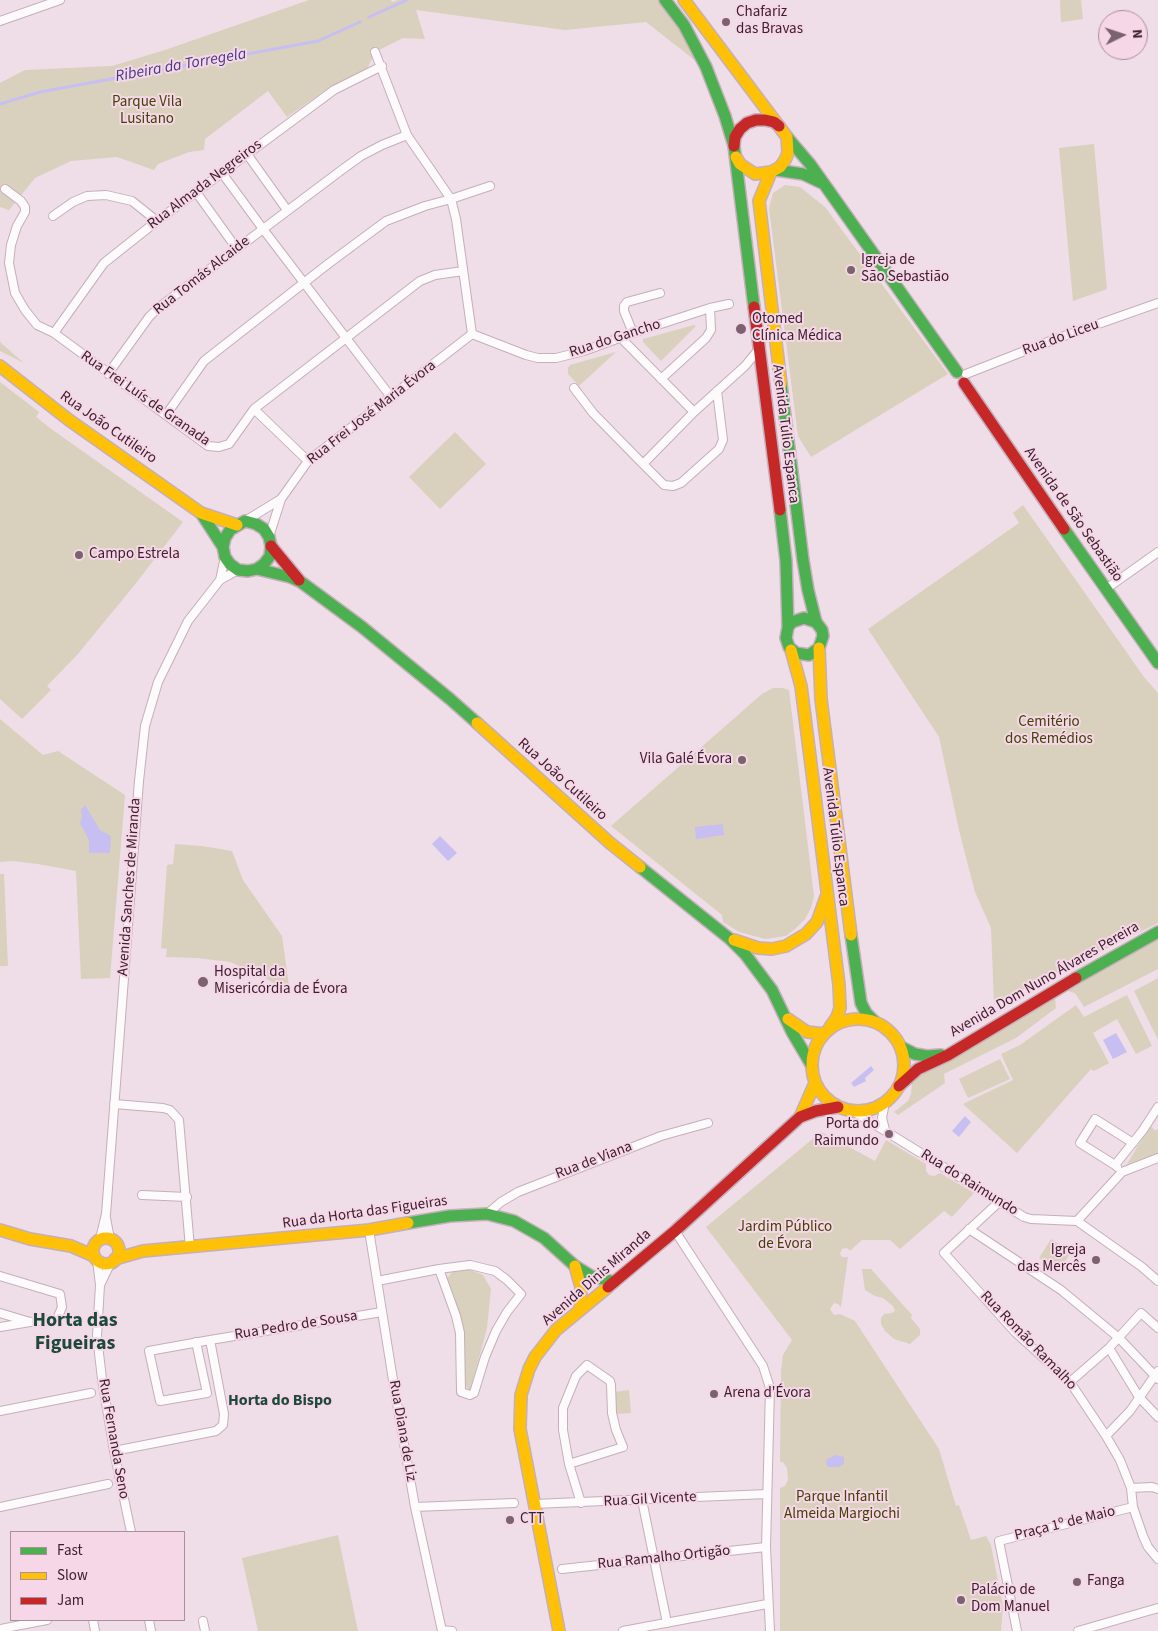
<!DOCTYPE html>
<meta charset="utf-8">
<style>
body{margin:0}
#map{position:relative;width:1158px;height:1631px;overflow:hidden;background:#efdee7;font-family:"Source Sans 3",sans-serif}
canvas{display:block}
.legend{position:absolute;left:10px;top:1531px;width:175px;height:90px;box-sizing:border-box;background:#f6d7e7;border:1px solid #ac8e9e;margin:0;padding:6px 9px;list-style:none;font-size:15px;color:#3d2030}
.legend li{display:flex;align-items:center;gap:10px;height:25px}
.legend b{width:25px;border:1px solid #ac8e9e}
.north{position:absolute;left:1098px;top:10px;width:50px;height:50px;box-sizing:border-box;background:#f6d7e7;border:1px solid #ac8e9e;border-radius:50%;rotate:86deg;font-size:14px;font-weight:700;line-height:20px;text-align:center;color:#3d2030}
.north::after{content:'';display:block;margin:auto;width:18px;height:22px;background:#7b6270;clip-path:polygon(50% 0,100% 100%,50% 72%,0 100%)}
</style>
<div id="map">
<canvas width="1158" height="1631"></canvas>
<ul class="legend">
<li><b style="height:6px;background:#4caf50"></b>Fast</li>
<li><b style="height:6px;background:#ffc107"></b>Slow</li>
<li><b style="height:6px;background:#c62828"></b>Jam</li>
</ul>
<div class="north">N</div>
</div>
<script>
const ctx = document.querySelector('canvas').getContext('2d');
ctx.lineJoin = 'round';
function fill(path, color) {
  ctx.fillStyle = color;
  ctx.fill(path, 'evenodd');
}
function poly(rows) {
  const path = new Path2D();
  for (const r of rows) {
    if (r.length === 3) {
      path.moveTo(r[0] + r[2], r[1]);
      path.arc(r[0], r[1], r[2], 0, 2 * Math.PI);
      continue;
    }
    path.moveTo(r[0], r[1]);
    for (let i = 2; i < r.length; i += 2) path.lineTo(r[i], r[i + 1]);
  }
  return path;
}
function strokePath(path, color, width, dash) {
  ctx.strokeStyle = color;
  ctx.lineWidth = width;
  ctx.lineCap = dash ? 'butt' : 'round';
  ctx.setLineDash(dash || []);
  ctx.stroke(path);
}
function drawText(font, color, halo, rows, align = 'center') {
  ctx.font = font + ' "Source Sans 3",sans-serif';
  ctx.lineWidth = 4;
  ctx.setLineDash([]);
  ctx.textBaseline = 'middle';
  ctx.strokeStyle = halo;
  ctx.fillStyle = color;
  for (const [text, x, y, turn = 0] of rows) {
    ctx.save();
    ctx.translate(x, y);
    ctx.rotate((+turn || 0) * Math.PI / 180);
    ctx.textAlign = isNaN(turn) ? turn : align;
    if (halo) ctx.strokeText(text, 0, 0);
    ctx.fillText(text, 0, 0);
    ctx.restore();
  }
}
fill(poly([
 [309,0,391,0,392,2,398,0,660,0,679,27,701,65,646,22,565,30,416,10,425,39,403,38,375,52,366,71,330,87,287,117,268,91,205,139,204,150,189,152,158,164,154,170,117,157,71,161,35,178,9,210,0,207,0,83,25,70,112,66,165,50],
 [1060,0,1081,0,1083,19,1061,22],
 [1094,144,1107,289,1073,301,1059,148],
 [785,185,800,187,825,207,948,374,811,457,798,436,769,208,773,193],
 [694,325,696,326,661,361,643,342,643,339],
 [0,341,1,343,24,363,0,351],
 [616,352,579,386,568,374,568,368,570,365],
 [0,382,39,412,36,417,54,431,183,522,133,587,77,655,47,686,51,690,22,719,0,699],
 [455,432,486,464,440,509,409,477],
 [1023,505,1144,677,1158,693,1158,923,994,1004,991,928,975,892,970,873,959,830,939,737,868,629,1019,523,1013,513],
 [773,688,782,688,789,690,814,896,811,908,805,919,796,928,786,936,765,939,739,932,723,922,722,915,611,826,762,694],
 [0,719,43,755,58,751,125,795,110,978,81,979,76,871,38,864,13,861,0,862],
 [175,844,202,846,232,851,243,880,282,936,290,993,260,975,230,962,198,958,166,957,167,949,161,948,167,865,173,864],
 [0,874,4,874,8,966,0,966],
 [1158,937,1158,969,1084,1007,1075,993,1068,991,1141,946],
 [1158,978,1158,1040,1134,991],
 [1127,995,1152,1046,1136,1054,1117,1019,1093,1033,1109,1063,1094,1071,1091,1069,1017,1153,963,1104,1013,1080,1001,1054,1020,1045,1076,1005,1084,1017],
 [1055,998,1056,1008,1016,1038,944,1074,945,1083,898,1115,894,1112,908,1101,911,1094,912,1083,927,1071],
 [1000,1059,1010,1079,968,1098,959,1079],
 [1150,1126,1156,1131,1158,1129,1158,1154,1127,1164],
 [821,1132,875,1161,886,1140,926,1164,926,1171,929,1175,934,1176,940,1173,974,1193,952,1217,944,1211,900,1249,890,1240,862,1240,850,1251,847,1248,842,1249,840,1254,842,1257,848,1257,841,1307,838,1304,834,1303,830,1309,834,1315,840,1314,855,1321,939,1449,956,1506,959,1505,971,1540,986,1536,991,1545,1003,1607,1001,1631,780,1631,780,1488,785,1486,788,1480,787,1468,783,1462,780,1462,781,1372,783,1355,792,1340,706,1227],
 [1051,1239,1071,1252,1059,1271,1039,1258],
 [468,1269,483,1275,491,1289,487,1328,470,1391,465,1385,465,1341,458,1308,445,1281,453,1271],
 [862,1269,871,1269,912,1315,911,1318,920,1329,920,1335,910,1344,894,1339,885,1331,881,1324,881,1318,884,1314,892,1313,895,1311,893,1306,883,1298,875,1296,865,1290],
 [629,1390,631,1413,616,1414,614,1392],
 [338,1535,358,1631,258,1631,242,1558]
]), '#d9d0bd');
fill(poly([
 [85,805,100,830,111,836,110,853,89,853,89,840,80,823,82,817,81,810],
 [723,824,724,835,696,839,695,827],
 [440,836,457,853,448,861,432,844],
 [1116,1033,1127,1052,1113,1059,1103,1040],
 [871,1066,874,1070,865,1078,866,1081,854,1087,851,1083],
 [965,1116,971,1122,959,1137,952,1131],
 [836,1455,844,1457,844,1464,838,1467,828,1467,826,1464,827,1459]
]), '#c7bff2');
strokePath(poly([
 [369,17,407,0],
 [0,104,40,92,318,41,360,22]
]), '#c7bff2', 3);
const street = poly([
 [0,21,60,0],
 [375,52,407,135,451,199,456,219,472,334],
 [247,154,287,210],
 [222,173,263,229,391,397],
 [5,189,21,201,25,207,25,212,17,226,11,245,9,263,15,293,25,310,37,325,54,333,208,446,219,447,229,444,254,409,420,281,435,275,463,271],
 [196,192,237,249],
 [53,216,73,202,87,196,106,195,132,201,157,221],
 [54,333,104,263,157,221,334,90,382,66],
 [633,333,624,311,624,306,627,302,660,293],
 [472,334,526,355,538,358,556,358,584,351,633,333,710,308,729,304],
 [621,338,694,412],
 [108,374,149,317,158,308,343,169,361,156,382,145,407,135],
 [966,374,1050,341,1158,303],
 [661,379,706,338,711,330,710,308],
 [574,388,593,413,643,464,694,412,745,366,759,349],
 [254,409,308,461],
 [166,415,204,361,328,264,386,221,425,206,451,199,490,186],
 [643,464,664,485,673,486,681,483,719,449,723,440,717,391],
 [245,521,281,499],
 [269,537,281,499,308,461,472,334],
 [220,580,225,557],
 [1106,589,1158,552],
 [114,1104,163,1108,170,1110,179,1120,190,1248],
 [853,1111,1024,1217,1031,1219,1077,1221,1142,1267,1158,1281],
 [885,1130,882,1118,885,1102],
 [1115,1165,1080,1143,1095,1119,1133,1143],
 [1117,1167,1115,1165,1143,1130,1158,1107],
 [142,1195,187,1197],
 [999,1202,944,1253,1015,1332,1070,1382,1106,1436,1120,1460,1131,1488,1133,1507,1143,1536,1148,1547,1158,1559],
 [487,1214,501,1202,518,1192,661,1136,708,1123],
 [106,1218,110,1239],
 [1077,1221,1122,1172,1158,1158],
 [969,1229,1061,1290,1119,1338,1158,1379],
 [369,1230,393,1380,415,1507,442,1631],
 [675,1231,763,1366,770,1388,766,1547,770,1631],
 [100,1239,106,1214,139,781,145,726,158,682,188,621,220,580,238,570],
 [97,1260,100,1285,97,1336,102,1379,114,1451,131,1532],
 [470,1265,495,1271,507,1280,521,1294,507,1312,496,1331,485,1357,474,1393,470,1395,461,1392,460,1333,456,1316,439,1269,470,1265],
 [0,1276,60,1294,62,1307,57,1319,30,1322],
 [377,1281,439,1269],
 [100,1285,111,1262],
 [0,1313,30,1322,0,1327],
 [196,1342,207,1393,160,1401,149,1351,210,1340,382,1312],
 [1109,1348,1139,1397,1158,1417],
 [1070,1382,1109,1348,1141,1313,1158,1328],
 [0,1411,91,1393],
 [1106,1436,1130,1411,1158,1371],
 [114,1451,216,1431,223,1425,224,1414,210,1340],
 [569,1464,623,1447,616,1430,612,1413,611,1385,610,1381,587,1365,576,1376,563,1408,563,1430,569,1464,581,1503],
 [1131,1488,1152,1487,1158,1489],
 [642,1500,667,1623],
 [534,1504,767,1494],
 [0,1507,108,1484],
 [415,1507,514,1503],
 [562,1569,766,1547],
 [93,1620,95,1631],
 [149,1620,151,1631],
 [203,1621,205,1631],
 [0,1629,47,1620],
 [442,1630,452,1631],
 [623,1631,767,1604],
 [1017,1631,999,1541,1133,1507],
 [1078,1631,1158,1608]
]);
const fast = poly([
 [665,0,684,25,706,67,725,116,734,146,754,307],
 [787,137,810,164,957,372],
 [776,170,803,174,822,183],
 [781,384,803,560,808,590,816,622],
 [780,510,786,561,788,627,786,638,789,647,796,653,809,655,819,648,823,636,822,630,816,622,804,618,792,622,788,627],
 [201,513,223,547,225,557,230,564,238,570,248,571,257,569,264,564,270,556,271,546,269,537,264,529,256,524,245,521,230,530,225,538,223,547],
 [1064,529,1158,663],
 [257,569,290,577,301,582,362,627,450,699,477,723],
 [640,867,730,939,745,954,772,990,792,1032,812,1066],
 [851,935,861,1003,866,1013,875,1022],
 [1076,978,1158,932],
 [901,1047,915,1054,927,1056,941,1055],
 [408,1223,450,1216,487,1214,514,1221,544,1238,575,1266,591,1276,614,1282]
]);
const slow = poly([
 [684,0,787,137,788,153,785,160,780,167,771,172,755,174,740,164,736,157],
 [771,172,759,201,781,384],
 [0,366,69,420,201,513,237,525],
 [819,648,821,699,851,935],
 [791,650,801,686,839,985,840,1008,837,1017,830,1027],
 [477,723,610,843,640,867],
 [734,940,758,948,772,949,786,946,806,934,817,922,826,897],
 [858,1065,46],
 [788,1019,807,1032,824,1034],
 [800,1117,815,1083],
 [0,1230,30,1239,71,1246,94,1256],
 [106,1251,13],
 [115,1259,143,1251,369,1230,408,1223],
 [575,1266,581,1287,580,1310],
 [559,1631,520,1429,521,1395,529,1369,535,1357,556,1330,608,1287]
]);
const jam = poly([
 [734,146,735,137,740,129,747,123,756,120,765,120,774,122,779,126],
 [754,307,780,510],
 [964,383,1064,529],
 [271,546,299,580],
 [899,1086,918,1069,948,1055,1076,978],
 [608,1287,675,1231,800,1117,816,1111,838,1107]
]);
strokePath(street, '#c4afba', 10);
strokePath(fast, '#c4afba', 14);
strokePath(slow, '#c4afba', 14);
strokePath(jam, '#c4afba', 14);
strokePath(street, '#fdfafb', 8);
strokePath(fast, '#4caf50', 11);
strokePath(slow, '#ffc107', 11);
strokePath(jam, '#c62828', 11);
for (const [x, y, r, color] of [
 [726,22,5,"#7b6270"],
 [851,270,5,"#7b6270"],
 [741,329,6,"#7b6270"],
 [79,555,5,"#7b6270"],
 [742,760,5,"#7b6270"],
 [203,982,6,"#7b6270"],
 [889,1134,5,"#7b6270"],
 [1096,1260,5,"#7b6270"],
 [714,1394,5,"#7b6270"],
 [510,1520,5,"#7b6270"],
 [1077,1582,5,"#7b6270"],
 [961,1600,5,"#7b6270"]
]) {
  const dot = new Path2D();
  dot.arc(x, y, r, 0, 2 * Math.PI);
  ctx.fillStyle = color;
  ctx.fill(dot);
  strokePath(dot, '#f6d7e7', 2);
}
drawText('15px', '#3d2030', '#f6d7e7', [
 ["Chafariz",736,13],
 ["das Bravas",736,30],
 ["Igreja de",861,261],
 ["São Sebastião",861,278],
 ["Otomed",752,320],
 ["Clínica Médica",752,337],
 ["Campo Estrela",89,555],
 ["Vila Galé Évora",732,760,"right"],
 ["Hospital da",214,973],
 ["Misericórdia de Évora",214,990],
 ["Porta do",879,1125,"right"],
 ["Raimundo",879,1142,"right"],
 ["Igreja",1086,1251,"right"],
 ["das Mercês",1086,1268,"right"],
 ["Arena d'Évora",724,1394],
 ["CTT",520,1520],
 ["Fanga",1087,1582],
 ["Palácio de",971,1591],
 ["Dom Manuel",971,1608]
], 'left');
drawText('15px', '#444105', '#f6d7e7', [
 ["Parque Vila",147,103],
 ["Lusitano",147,120],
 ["Cemitério",1049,723],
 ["dos Remédios",1049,740],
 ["Jardim Público",785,1228],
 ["de Évora",785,1245],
 ["Parque Infantil",842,1498],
 ["Almeida Margiochi",842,1515]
]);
drawText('15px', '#3d2030', '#f6d7e7', [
 ["Rua Almada Negreiros",205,185,-37],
 ["Rua Tomás Alcaide",202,276,-38],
 ["Rua do Liceu",1061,338,-20],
 ["Rua do Gancho",615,339,-18],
 ["Rua Frei Luís de Granada",145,399,35],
 ["Rua Frei José Maria Évora",372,413,-38],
 ["Rua João Cutileiro",108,428,35],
 ["Avenida Túlio Espanca",785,434,83],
 ["Avenida de São Sebastião",1073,515,55],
 ["Rua João Cutileiro",562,780,42],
 ["Avenida Túlio Espanca",835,837,83],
 ["Avenida Sanches de Miranda",130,887,-86],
 ["Avenida Dom Nuno Álvares Pereira",1045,980,-30],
 ["Rua de Viana",594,1161,-21],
 ["Rua do Raimundo",969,1183,32],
 ["Rua da Horta das Figueiras",365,1213,-8],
 ["Avenida Dinis Miranda",597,1278,-41],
 ["Rua Pedro de Sousa",296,1326,-9],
 ["Rua Romão Ramalho",1028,1341,46],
 ["Rua Diana de Liz",402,1431,80],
 ["Rua Fernanda Seno",113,1439,80],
 ["Rua Gil Vicente",650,1500,-3],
 ["Praça 1º de Maio",1065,1524,-14],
 ["Rua Ramalho Ortigão",664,1558,-6]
]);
drawText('italic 16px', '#443986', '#f6d7e7', [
 ["Ribeira da Torregela",181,66,-10]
]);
drawText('bold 16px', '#1b4a39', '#f6d7e7', [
 ["Horta do Bispo",280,1401]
]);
drawText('bold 20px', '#1b4a39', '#f6d7e7', [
 ["Horta das",75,1322],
 ["Figueiras",75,1345]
]);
</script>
